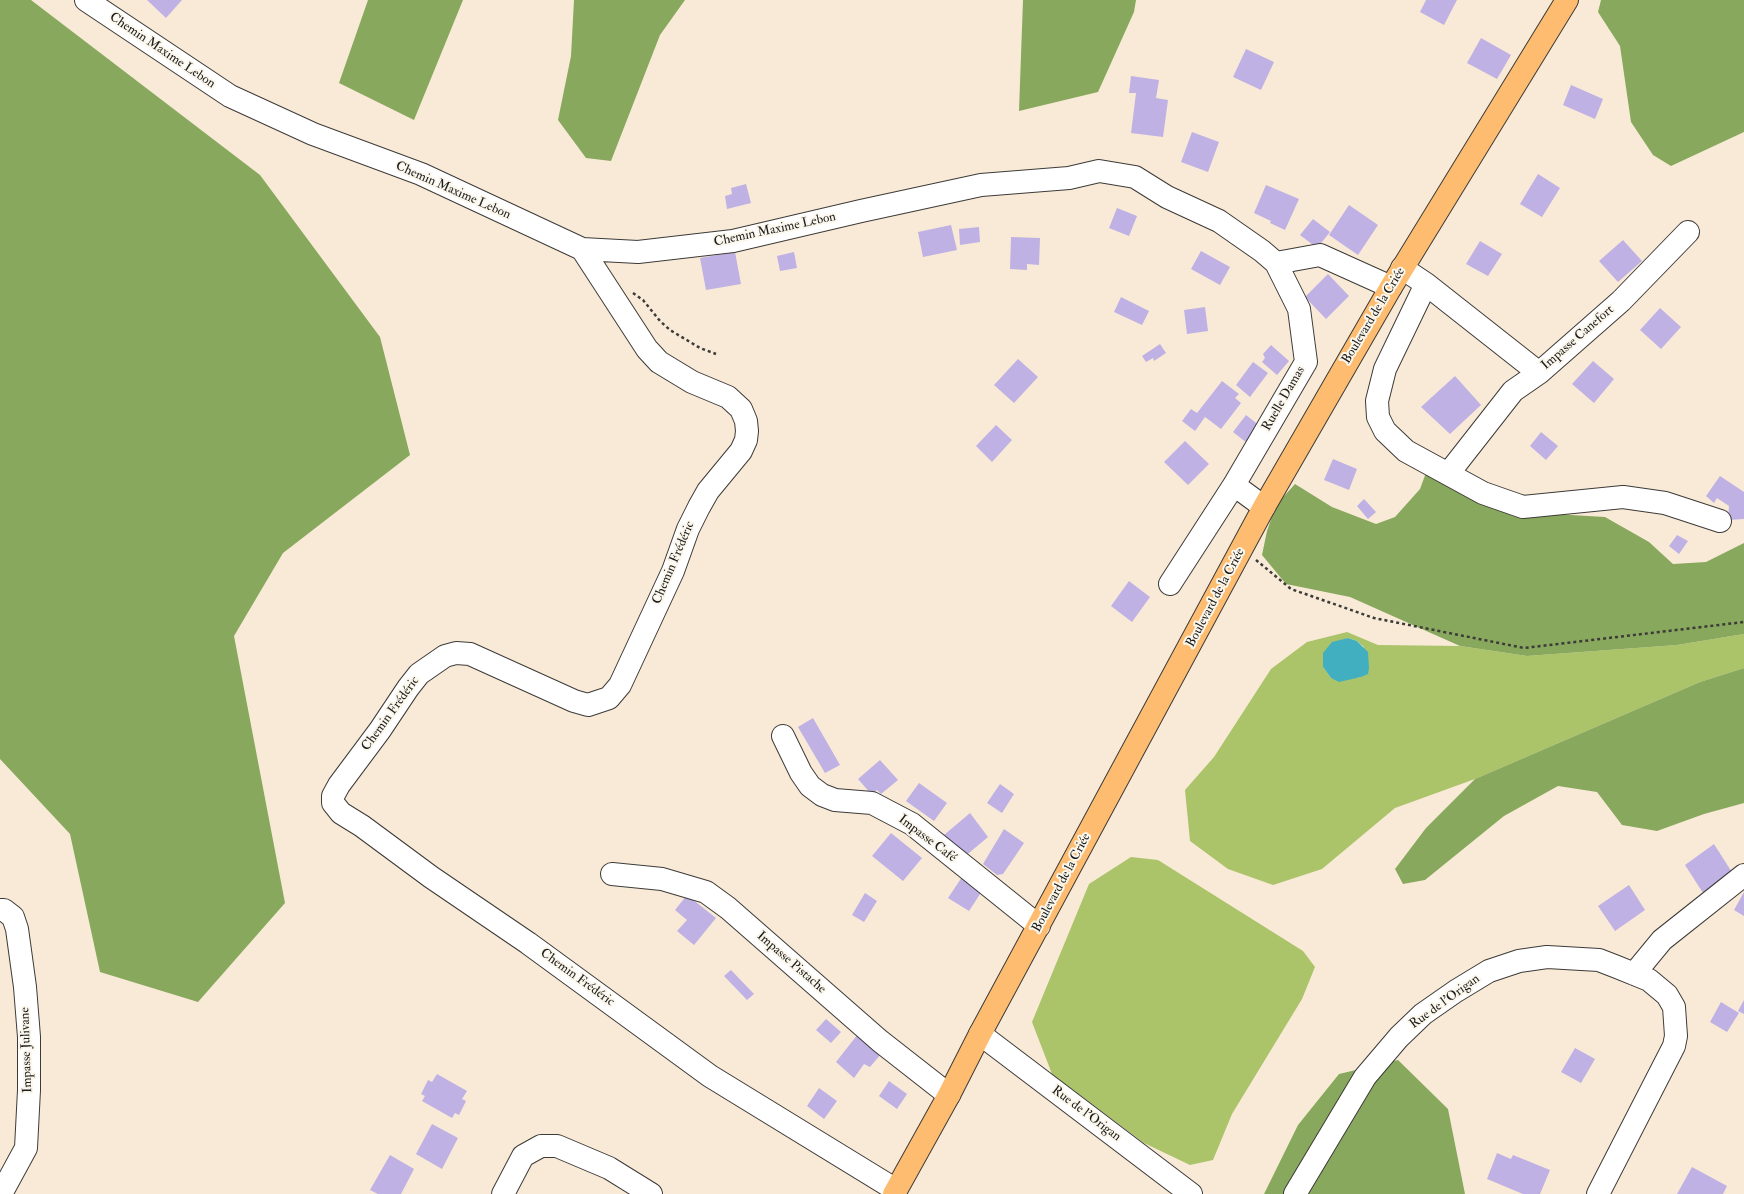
<!DOCTYPE html>
<meta charset="utf-8">
<style>
body{margin:0}
canvas{display:block;background:#f8ead7}
</style>
<canvas width="1744" height="1194"></canvas>
<script>
const ctx = document.querySelector('canvas').getContext('2d');
ctx.lineJoin = 'round';
function fill(path, color) {
  ctx.fillStyle = color;
  ctx.fill(path, 'evenodd');
}
function poly(rows) {
  const path = new Path2D();
  for (const r of rows) {
    path.moveTo(r[0], r[1]);
    for (let i = 2; i < r.length; i += 2) path.lineTo(r[i], r[i + 1]);
  }
  return path;
}
function strokePath(path, color, width, dash) {
  ctx.strokeStyle = color;
  ctx.lineWidth = width;
  ctx.lineCap = dash ? 'butt' : 'round';
  ctx.setLineDash(dash || []);
  ctx.stroke(path);
}
function drawText(font, color, halo, rows, align = 'center') {
  ctx.font = font + ' "IM FELL Double Pica",serif';
  ctx.lineWidth = 4;
  ctx.setLineDash([]);
  ctx.textBaseline = 'middle';
  ctx.strokeStyle = halo;
  ctx.fillStyle = color;
  for (const [text, x, y, turn = 0] of rows) {
    ctx.save();
    ctx.translate(x, y);
    ctx.rotate((+turn || 0) * Math.PI / 180);
    ctx.textAlign = isNaN(turn) ? turn : align;
    if (halo) ctx.strokeText(text, 0, 0);
    ctx.fillText(text, 0, 0);
    ctx.restore();
  }
}
fill(poly([
 [1347,632,1378,645,1460,646,1527,656,1677,645,1744,634,1744,668,1700,682,1475,779,1395,808,1322,869,1273,885,1228,869,1190,841,1185,790,1214,757,1271,669,1307,642],
 [1348,638,1357,641,1364,647,1361,677,1341,680,1331,678,1323,667,1336,642],
 [1131,857,1158,860,1303,951,1315,967,1302,999,1232,1114,1213,1160,1190,1165,1144,1143,1052,1074,1032,1022,1089,884]
]), '#abc369');
fill(poly([
 [0,0,31,0,260,175,380,337,410,455,283,553,234,636,285,903,198,1002,100,972,70,834,0,759],
 [368,0,463,0,414,120,339,83],
 [574,0,685,0,660,35,611,161,586,158,558,120,571,56],
 [1023,0,1136,0,1134,12,1098,92,1019,111],
 [1601,0,1744,0,1744,132,1671,166,1653,155,1631,122,1620,46,1598,12],
 [1427,470,1537,513,1605,517,1649,542,1673,564,1706,562,1744,543,1744,634,1677,645,1527,656,1460,646,1350,597,1286,584,1262,555,1267,531,1276,505,1295,484,1332,507,1376,524,1395,517,1420,489],
 [1744,668,1744,803,1704,814,1657,831,1622,825,1597,792,1558,786,1504,816,1425,880,1403,884,1395,869,1426,828,1475,779,1700,682],
 [1398,1060,1448,1109,1465,1194,1264,1194,1298,1125,1339,1074]
]), '#88a95d');
fill(poly([
 [1348,638,1357,641,1368,652,1369,668,1368,674,1361,677,1339,682,1331,678,1323,667,1323,653,1332,642]
]), '#42afc0');
fill(poly([
 [147,0,182,0,166,18],
 [1426,0,1457,0,1444,25,1420,12],
 [1481,38,1511,55,1497,79,1467,63],
 [1246,49,1274,62,1261,90,1233,77],
 [1131,76,1159,80,1156,98,1168,100,1163,137,1131,133,1136,93,1129,93],
 [1571,85,1603,99,1595,119,1563,105],
 [1192,132,1219,142,1208,172,1181,162],
 [1538,174,1560,188,1542,217,1520,204],
 [746,184,751,203,727,209,725,196,732,194,731,188],
 [1266,185,1299,199,1285,230,1270,223,1271,221,1254,213],
 [1349,205,1378,225,1358,255,1329,235],
 [1117,208,1137,216,1129,236,1109,228],
 [1313,219,1330,232,1317,248,1300,235],
 [951,225,957,250,923,257,918,232],
 [979,227,980,242,960,245,959,229],
 [1011,237,1040,238,1039,265,1027,264,1027,270,1010,269],
 [1623,240,1642,261,1618,282,1599,261],
 [1480,241,1502,254,1488,276,1466,264],
 [1201,251,1230,267,1220,285,1191,269],
 [735,252,741,284,706,290,700,258],
 [794,252,797,268,780,271,777,256],
 [1328,274,1349,296,1326,319,1305,297],
 [1121,297,1149,311,1142,325,1114,312],
 [1205,307,1208,331,1187,334,1184,310],
 [1660,308,1681,327,1661,349,1640,330],
 [1160,344,1166,353,1154,361,1153,358,1146,362,1142,356],
 [1271,345,1289,361,1277,375,1262,362,1265,358,1263,354],
 [1018,359,1038,377,1014,403,994,385],
 [1593,361,1614,379,1594,403,1572,384],
 [1253,362,1268,373,1250,397,1236,385],
 [1455,376,1481,405,1450,434,1421,407],
 [1222,381,1239,394,1235,398,1241,403,1221,429,1205,417,1195,431,1182,421,1191,409,1197,413],
 [1246,415,1260,426,1247,443,1233,432],
 [996,425,1012,440,992,462,976,446],
 [1541,432,1558,446,1546,460,1530,446],
 [1185,441,1209,464,1188,485,1164,462],
 [1333,459,1357,469,1349,490,1324,480],
 [1720,476,1744,492,1744,519,1728,520,1729,506,1717,498,1714,503,1706,496],
 [1364,499,1376,512,1368,519,1357,506],
 [1677,535,1688,541,1679,554,1669,546],
 [1129,581,1150,597,1132,622,1111,606],
 [813,718,840,765,825,773,798,727],
 [880,760,898,780,881,794,877,790,872,795,858,779],
 [919,783,947,803,934,821,906,801],
 [1000,784,1014,794,1002,813,987,803],
 [970,813,988,837,963,858,944,835],
 [1004,829,1024,843,1003,874,997,875,983,864],
 [891,833,922,858,903,881,872,856],
 [1714,844,1735,877,1705,896,1685,865],
 [964,874,984,888,969,911,948,898],
 [1629,885,1645,910,1615,931,1598,906],
 [1744,892,1744,916,1734,910],
 [865,893,877,901,864,922,852,915],
 [687,895,716,918,694,945,677,931,687,920,675,910],
 [731,970,754,994,747,1000,724,976],
 [1744,1000,1744,1014,1738,1011],
 [1721,1002,1739,1013,1727,1032,1710,1022],
 [826,1019,841,1032,831,1043,816,1030],
 [858,1034,881,1054,870,1067,864,1064,854,1078,836,1062],
 [1575,1048,1595,1059,1581,1083,1561,1072],
 [437,1074,467,1091,462,1099,466,1101,459,1115,455,1113,452,1118,422,1101,425,1096,421,1094,428,1080,432,1082],
 [889,1081,907,1094,897,1109,879,1096],
 [819,1088,837,1101,824,1119,807,1106],
 [432,1124,458,1138,442,1169,416,1154],
 [1497,1153,1511,1159,1513,1155,1550,1170,1540,1194,1523,1194,1487,1179],
 [390,1155,414,1169,401,1194,378,1194,370,1190],
 [1692,1167,1727,1186,1723,1194,1677,1194]
]), '#bfb1e3');
const minor = poly([
 [86,0,230,96,313,134,421,174,582,249,638,252,733,241,861,211,981,185,1069,178,1099,171,1135,177,1167,197,1219,221,1262,251,1276,263,1320,255,1391,287],
 [582,249,647,349,659,362,692,382,728,397,741,409,746,421,747,431,746,440,741,451,708,491,699,507,688,529,673,571,620,685,609,698,588,705,574,701,470,654,456,653,445,656,419,674,408,688,380,730,339,785,333,796,333,803,341,813,362,826,431,877,528,943,710,1076,896,1190],
 [1402,268,1426,284,1539,373,1621,301,1688,232],
 [1426,284,1385,369,1377,401,1378,417,1385,431,1406,451,1483,493,1523,507,1623,497,1665,503,1720,521],
 [1448,474,1513,391,1539,373],
 [1234,485,1264,507],
 [1170,584,1234,485,1306,362,1299,309,1276,263],
 [783,736,801,773,810,786,822,795,835,800,872,803,912,824,1039,926],
 [612,874,662,879,706,892,728,908,880,1041,949,1095],
 [0,910,4,910,13,917,17,929,25,987,29,1037,29,1090,26,1148,1,1194],
 [1634,974,1662,940,1744,875],
 [980,1034,1191,1194],
 [503,1194,523,1156,541,1146,557,1146,609,1168,651,1194],
 [1295,1194,1365,1077,1399,1037,1423,1014,1456,991,1489,971,1519,961,1547,957,1599,960,1617,967,1649,980,1667,995,1674,1007,1676,1036,1674,1046,1598,1194]
]);
const major = poly([
 [894,1194,949,1095,980,1034,1264,507,1391,287,1567,0]
]);
strokePath(minor, '#3d3b38', 24);
strokePath(major, '#3d3b38', 24);
strokePath(poly([
 [633,293,643,300,660,321,670,330,700,348,716,354],
 [1256,560,1291,589,1374,618,1524,648,1744,622]
]), '#3d3b38', 2.5, [3, 3]);
strokePath(minor, '#fff', 22);
strokePath(major, '#fdbc6f', 22);
drawText('13px', '#1c1c1c', '#fbf7ec', [
 ["Chemin Maxime Lebon",162,51,34],
 ["Chemin Maxime Lebon",453,191,24],
 ["Chemin Maxime Lebon",775,230,-12],
 ["Boulevard de la Criée",1374,316,-59],
 ["Impasse Canefort",1578,338,-41],
 ["Ruelle Damas",1284,399,-60],
 ["Chemin Frédéric",674,563,-67],
 ["Boulevard de la Criée",1216,598,-62],
 ["Chemin Frédéric",391,714,-54],
 ["Impasse Café",927,839,37],
 ["Boulevard de la Criée",1062,883,-62],
 ["Impasse Pistache",791,963,41],
 ["Chemin Frédéric",577,978,36],
 ["Rue de l'Origan",1445,1002,-36],
 ["Impasse Julivane",27,1050,-92],
 ["Rue de l'Origan",1086,1114,37]
]);
</script>
